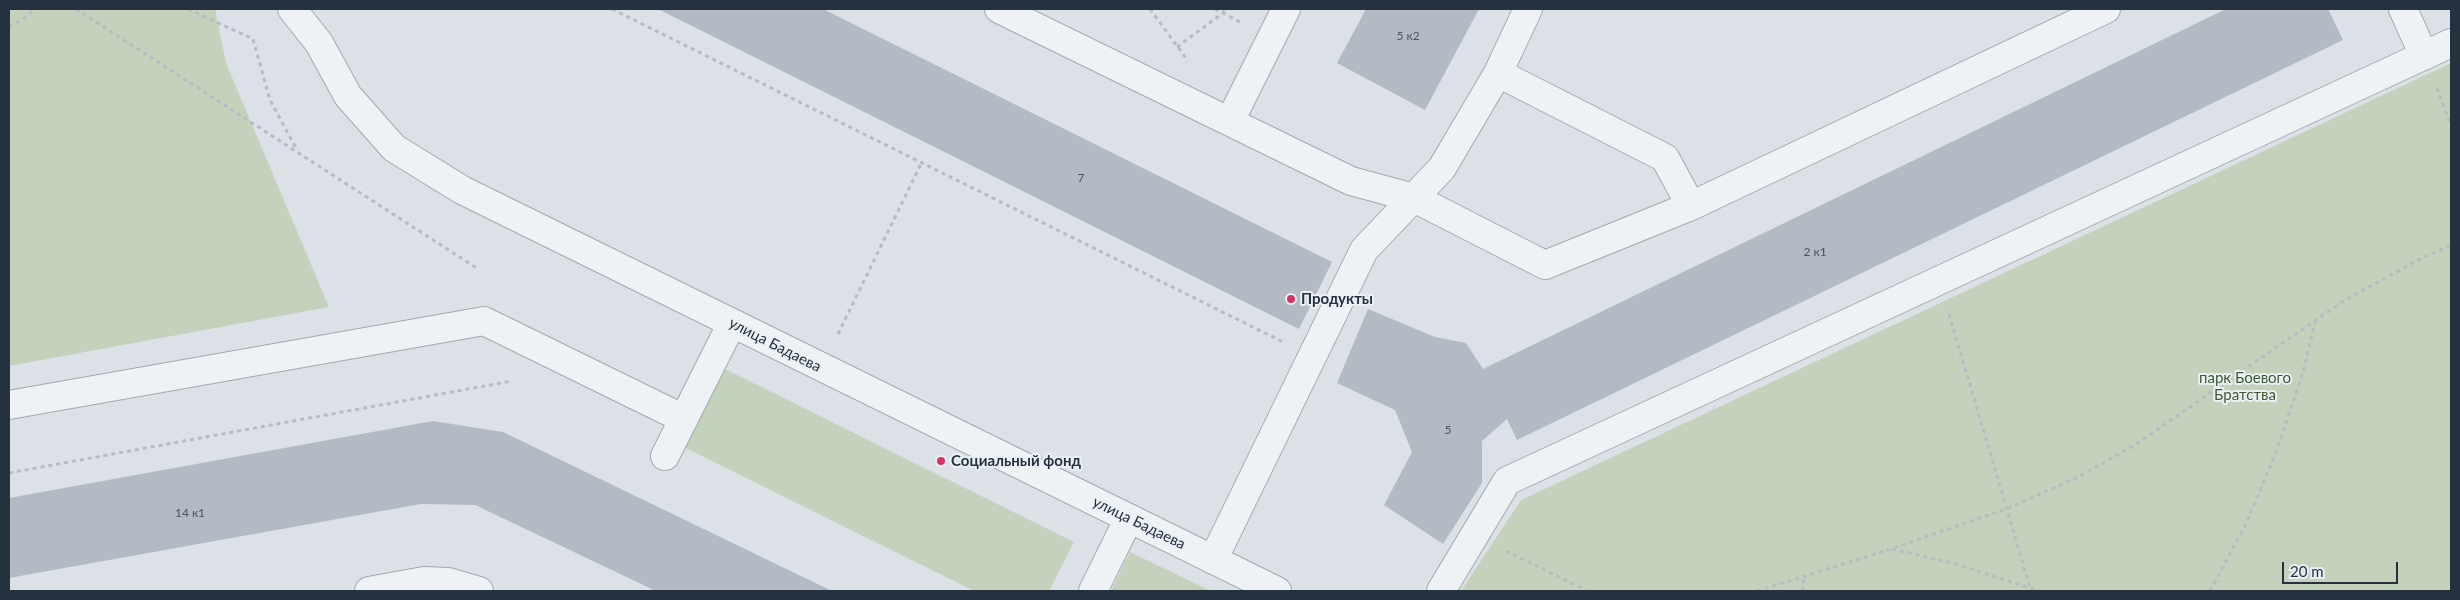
<!DOCTYPE html>
<meta charset="utf-8">
<style>
body{margin:0}
#map{position:relative;width:2460px;height:600px;overflow:hidden;background:#dbe1e7;font-family:Lato,sans-serif}
canvas{display:block}
.frame{position:absolute;inset:0;border:10px solid #24313e;pointer-events:none}
.scale{position:absolute;left:2282px;top:562px;width:116px;height:22px;box-sizing:border-box;border:2px solid #24313e;border-top:0;padding-left:6px;font-size:15px;line-height:18px;white-space:nowrap;color:#24313e;-webkit-text-stroke:4px #ebf0f5;paint-order:stroke}
</style>
<div id="map">
<canvas width="2460" height="600"></canvas>
<div class="frame"></div>
<div class="scale">20 m</div>
</div>
<script>
const ctx = document.querySelector('canvas').getContext('2d');
ctx.lineJoin = 'round';
function fill(path, color) {
  ctx.fillStyle = color;
  ctx.fill(path, 'evenodd');
}
function poly(rows) {
  const path = new Path2D();
  for (const r of rows) {
    path.moveTo(r[0], r[1]);
    for (let i = 2; i < r.length; i += 2) path.lineTo(r[i], r[i + 1]);
  }
  return path;
}
function strokePath(path, color, width, dash) {
  ctx.strokeStyle = color;
  ctx.lineWidth = width;
  ctx.lineCap = dash ? 'butt' : 'round';
  ctx.setLineDash(dash || []);
  ctx.stroke(path);
}
function drawText(font, color, halo, rows, align = 'center') {
  ctx.font = font + ' Lato,sans-serif';
  ctx.lineWidth = 4;
  ctx.setLineDash([]);
  ctx.textBaseline = 'middle';
  ctx.strokeStyle = halo;
  ctx.fillStyle = color;
  for (const [text, x, y, turn = 0] of rows) {
    ctx.save();
    ctx.translate(x, y);
    ctx.rotate((+turn || 0) * Math.PI / 180);
    ctx.textAlign = isNaN(turn) ? turn : align;
    if (halo) ctx.strokeText(text, 0, 0);
    ctx.fillText(text, 0, 0);
    ctx.restore();
  }
}
fill(poly([
 [9,9,215,9,226,63,329,307,9,366],
 [2451,63,2451,591,1461,591,1521,500],
 [723,368,1074,542,1049,591,974,591,684,447],
 [1130,552,1211,591,1111,591]
]), '#c4d2bc');
fill(poly([
 [658,9,823,9,1332,262,1299,329],
 [1366,9,1479,9,1425,110,1337,63],
 [2226,9,2328,9,2343,40,1517,440,1507,419,1482,441,1482,483,1443,544,1384,505,1412,452,1395,410,1337,383,1368,309,1435,337,1466,343,1483,369],
 [433,421,503,432,832,591,656,591,475,505,421,504,9,578,9,498]
]), '#b2bbc4');
const minor = poly([
 [292,9,319,43,348,96,394,148,462,190,1277,591],
 [999,9,1351,181,1414,198,1545,265,1691,206,2106,9],
 [2403,9,2424,56],
 [1498,73,1665,158,1691,206],
 [1230,121,1286,9],
 [9,405,484,321,684,419],
 [665,456,732,323],
 [1213,560,1364,250,1442,168,1498,73,1528,9],
 [369,591,424,581,448,582,479,591],
 [1093,591,1129,518],
 [1441,591,1507,481,2451,43]
]);
strokePath(minor, '#a0a9b1', 30);
strokePath(poly([
 [76,9,478,269],
 [188,9,253,39,270,100,297,150],
 [612,9,1283,342],
 [1150,9,1188,61],
 [1215,9,1242,23],
 [9,27,26,17,34,9],
 [1177,47,1223,13,1225,9],
 [2437,88,2451,125],
 [1949,314,2031,591],
 [838,334,921,164],
 [9,473,512,381],
 [1892,549,1956,564,2039,591],
 [1506,551,1588,591],
 [1757,591,1891,549,2006,509,2076,478,2135,445,2342,302,2416,261,2451,245],
 [1803,591,1804,576],
 [2210,591,2246,524,2276,452,2302,376,2315,322]
]), '#b5bcc2', 3, [4, 4]);
strokePath(minor, '#eef2f5', 28);
for (const [x, y, r, color] of [
 [1291,299,5,"#d8345f"],
 [941,461,5,"#d8345f"]
]) {
  const dot = new Path2D();
  dot.arc(x, y, r, 0, 2 * Math.PI);
  ctx.fillStyle = color;
  ctx.fill(dot);
  strokePath(dot, '#ebf0f5', 2);
}
drawText('12px', '#485460', null, [
 ["5 к2",1408,36],
 ["7",1081,178],
 ["2 к1",1815,252],
 ["5",1448,430],
 ["14 к1",190,513]
]);
drawText('bold 15px', '#24313e', '#ebf0f5', [
 ["Продукты",1301,299],
 ["Социальный фонд",951,461]
], 'left');
drawText('15px', '#24313e', '#ebf0f5', [
 ["улица Бадаева",775,345,27],
 ["улица Бадаева",1139,523,26]
]);
drawText('15px', '#3d5b31', '#ebf0f5', [
 ["парк Боевого",2245,378],
 ["Братства",2245,395]
]);
</script>
